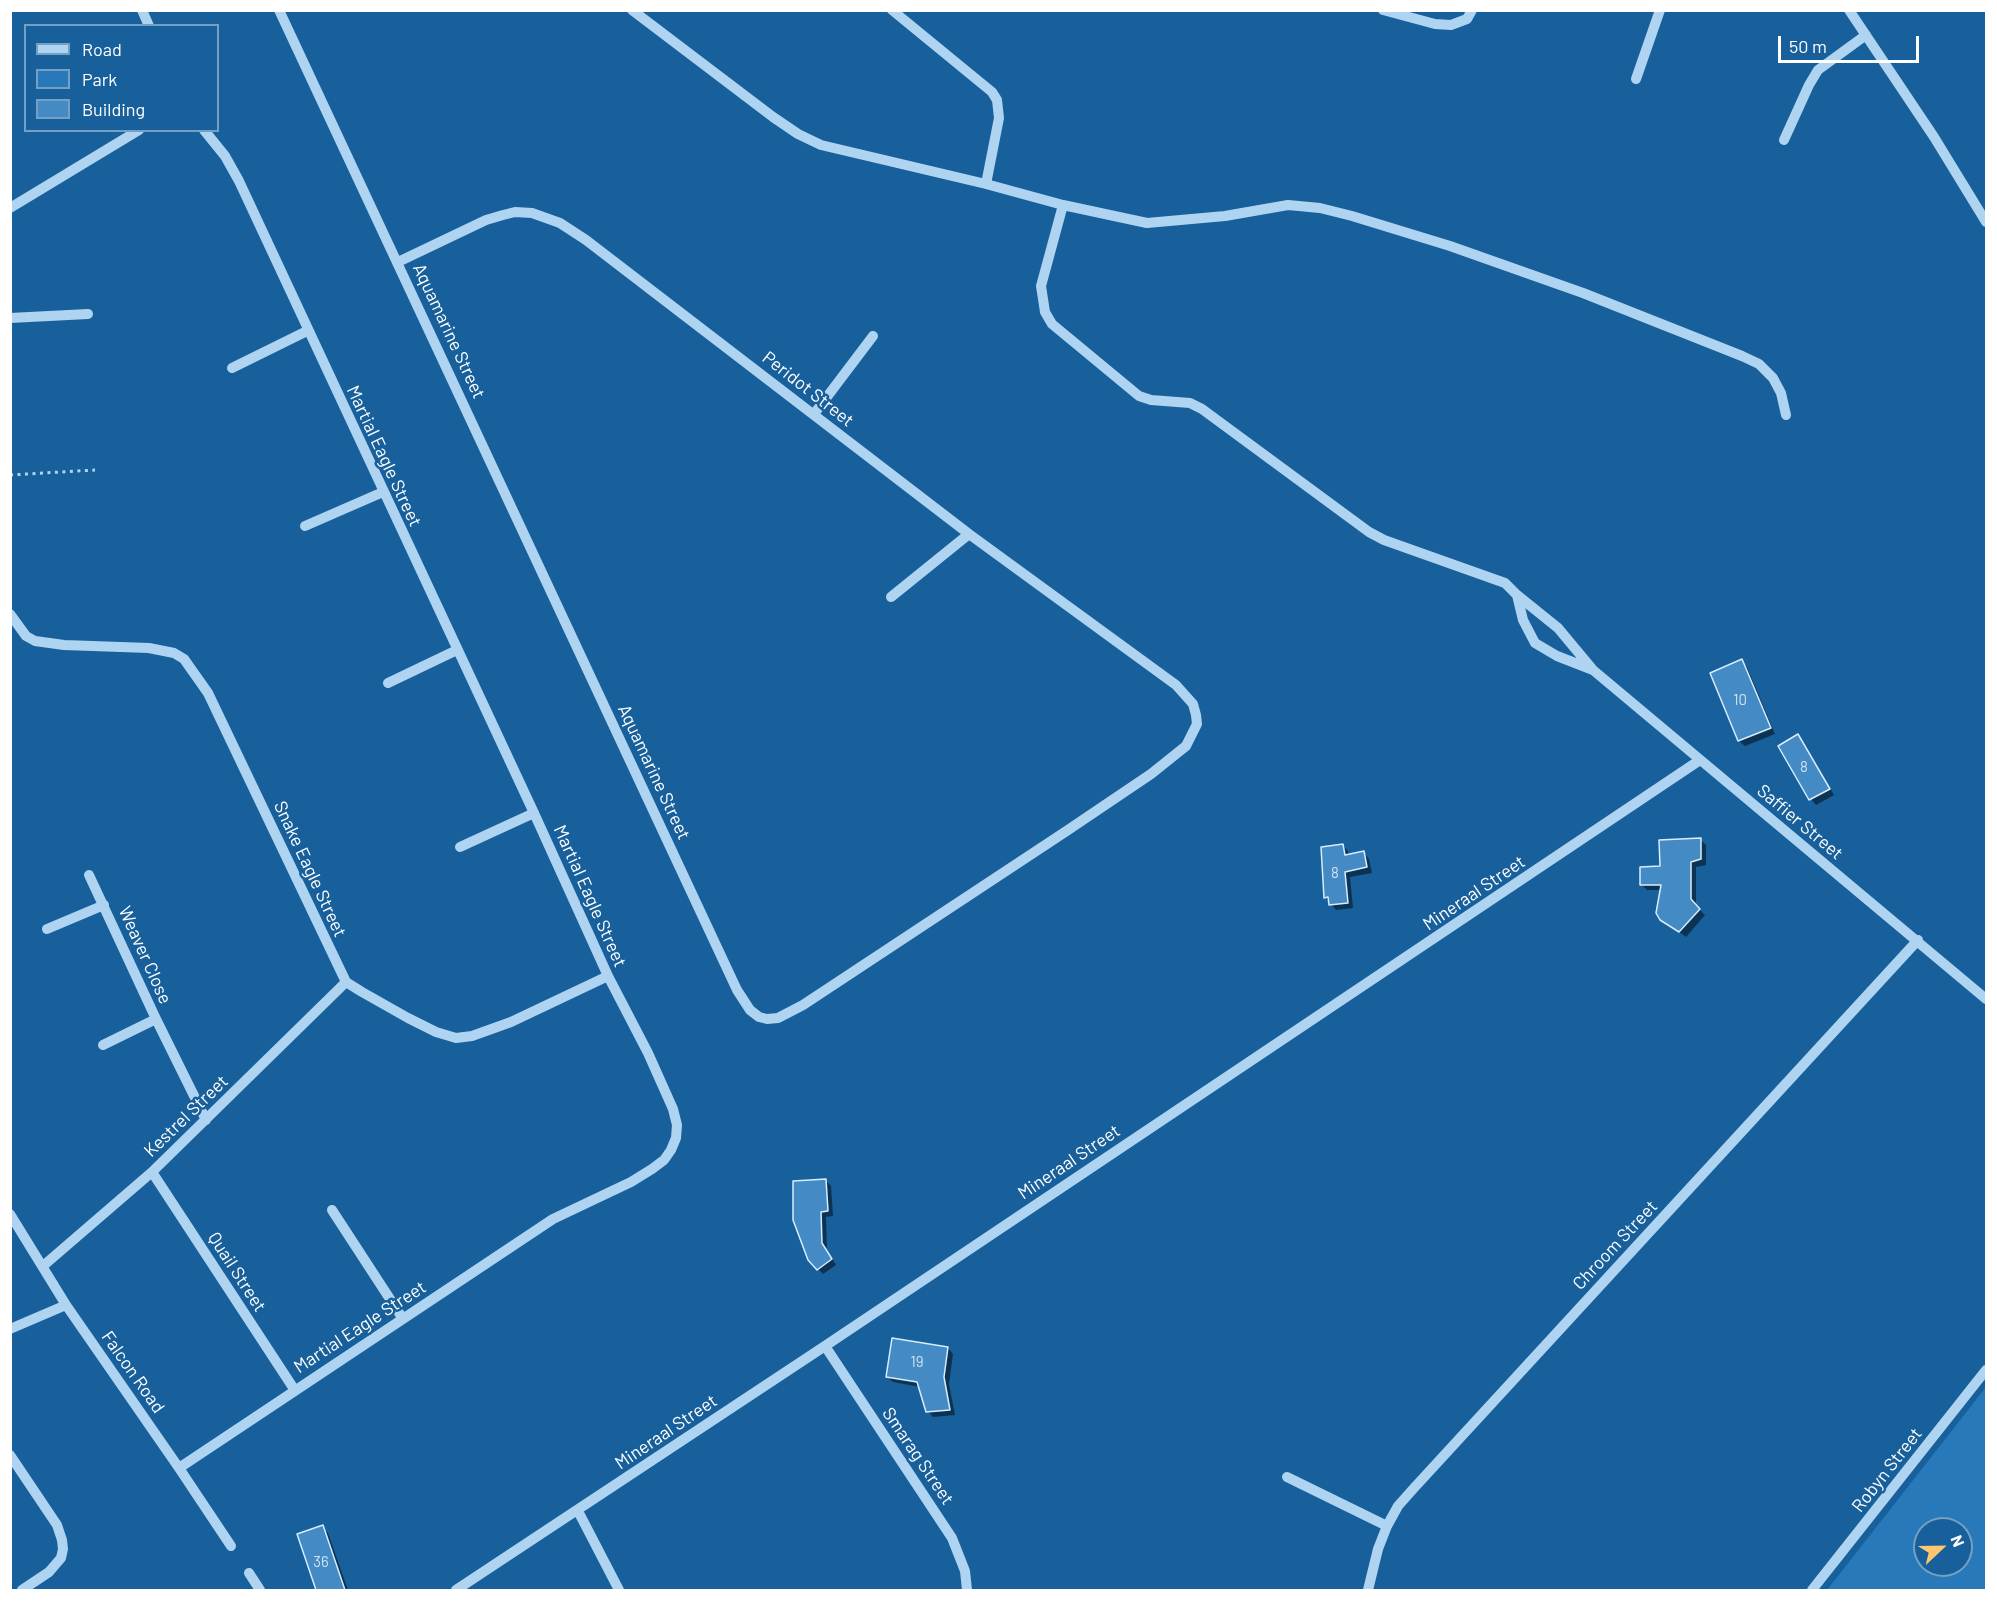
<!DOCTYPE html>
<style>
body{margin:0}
#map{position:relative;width:1997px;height:1601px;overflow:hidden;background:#18609c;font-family:Barlow,sans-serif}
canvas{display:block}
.frame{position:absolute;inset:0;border:12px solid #fff;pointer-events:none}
.legend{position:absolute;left:24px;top:24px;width:195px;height:108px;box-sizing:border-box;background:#18609c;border:2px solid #74a0c4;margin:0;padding:8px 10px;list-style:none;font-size:18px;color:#fff}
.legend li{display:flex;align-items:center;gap:12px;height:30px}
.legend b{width:30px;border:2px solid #74a0c4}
.north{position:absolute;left:1913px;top:1517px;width:60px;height:60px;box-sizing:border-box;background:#18609c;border:2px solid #74a0c4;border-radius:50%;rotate:68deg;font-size:16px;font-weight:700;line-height:24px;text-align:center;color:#fff}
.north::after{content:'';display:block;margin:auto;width:21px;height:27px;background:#ffc670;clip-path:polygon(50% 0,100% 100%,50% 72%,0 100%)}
.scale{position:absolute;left:1778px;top:36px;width:141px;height:27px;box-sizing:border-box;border:3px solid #fff;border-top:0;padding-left:8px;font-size:18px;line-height:21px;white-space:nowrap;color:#fff;-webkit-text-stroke:4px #18609c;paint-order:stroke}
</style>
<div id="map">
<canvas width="1997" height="1601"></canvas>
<div class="frame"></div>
<ul class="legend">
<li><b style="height:8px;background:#afd4f2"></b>Road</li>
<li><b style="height:16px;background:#2779b9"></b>Park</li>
<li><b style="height:16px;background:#448bc5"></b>Building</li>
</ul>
<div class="north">N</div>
<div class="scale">50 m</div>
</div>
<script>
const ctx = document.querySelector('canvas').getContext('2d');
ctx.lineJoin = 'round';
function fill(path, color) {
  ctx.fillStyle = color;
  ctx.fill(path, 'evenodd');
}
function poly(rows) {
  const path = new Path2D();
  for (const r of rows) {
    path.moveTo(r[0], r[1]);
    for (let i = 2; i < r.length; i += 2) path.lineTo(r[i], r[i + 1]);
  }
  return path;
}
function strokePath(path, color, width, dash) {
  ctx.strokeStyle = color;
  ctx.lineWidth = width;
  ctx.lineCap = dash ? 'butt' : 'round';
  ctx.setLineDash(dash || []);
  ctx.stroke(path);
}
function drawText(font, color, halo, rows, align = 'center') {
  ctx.font = font + ' Barlow,sans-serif';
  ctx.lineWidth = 5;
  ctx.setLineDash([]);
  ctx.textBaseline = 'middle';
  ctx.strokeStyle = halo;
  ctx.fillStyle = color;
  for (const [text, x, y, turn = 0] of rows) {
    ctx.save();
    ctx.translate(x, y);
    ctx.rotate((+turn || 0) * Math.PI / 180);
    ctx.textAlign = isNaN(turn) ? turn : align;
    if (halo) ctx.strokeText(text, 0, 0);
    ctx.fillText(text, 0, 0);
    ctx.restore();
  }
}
fill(poly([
 [1986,1387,1986,1590,1827,1590],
 [1925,1529,1961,1529,1961,1565,1925,1565]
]), '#2779b9');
fill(poly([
 [1742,661,1747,667,1775,734,1745,746,1739,741,1712,674],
 [1798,736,1803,741,1834,795,1816,805,1811,799,1780,746],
 [1700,839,1706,845,1706,865,1696,867,1696,906,1705,915,1686,937,1662,919,1662,890,1647,890,1642,885],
 [1343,846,1348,851,1349,856,1364,853,1369,859,1372,873,1350,877,1353,908,1336,910,1326,898,1322,848],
 [825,1180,831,1186,833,1216,826,1217,827,1250,836,1265,823,1274,809,1259],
 [948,1348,953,1354,949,1384,955,1415,933,1417,928,1411,920,1387,893,1382,887,1377],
 [322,1527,328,1533,348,1590,318,1590,299,1535]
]), '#0007');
const building = poly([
 [1742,659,1771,728,1738,741,1710,673,1742,659],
 [1798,734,1830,789,1809,800,1778,746,1798,734],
 [1701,838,1701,859,1691,862,1691,899,1700,909,1679,932,1660,920,1656,913,1661,885,1640,885,1640,867,1660,866,1659,840,1701,838],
 [1343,844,1345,855,1364,851,1367,867,1345,872,1348,903,1329,905,1328,897,1324,898,1321,847,1343,844],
 [826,1179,828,1211,821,1212,822,1243,832,1259,817,1270,808,1260,793,1220,793,1181,826,1179],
 [892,1338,948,1347,944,1377,950,1410,926,1412,917,1382,886,1377,892,1338],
 [323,1525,345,1590,316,1590,297,1534,323,1525]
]);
fill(building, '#448bc5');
strokePath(building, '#d7ecfc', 1.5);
strokePath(poly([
 [10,475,95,470]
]), '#afd4f2', 3, [3, 4.5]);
strokePath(poly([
 [142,10,149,26],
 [279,10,737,990,750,1010,759,1017,767,1019,778,1018,803,1005,1068,830,1151,774,1186,746,1197,724,1196,715,1193,704,1176,685,969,534,586,240,560,223,532,213,515,212,503,215,486,220,398,262],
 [632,10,773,117,798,134,821,145,986,184,1063,205,1147,223,1225,216,1288,205,1320,208,1352,216,1450,246,1583,293,1742,356,1759,364,1773,378,1781,393,1786,415],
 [892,10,992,92,997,100,999,118,986,184],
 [1383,10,1435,24,1451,25,1467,19,1472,10],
 [1849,10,1934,137,1986,222],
 [1636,79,1660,10],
 [1784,140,1809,85,1818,70,1866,35],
 [1063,205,1041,286,1045,312,1052,324,1139,396,1151,400,1190,403,1202,409,1369,532,1384,540,1505,583,1517,595,1558,628,1593,670,1986,999],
 [10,208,139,130],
 [10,318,88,314],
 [232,368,307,331],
 [814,414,873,336],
 [305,526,383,492],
 [1517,595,1523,620,1535,643,1557,656,1593,670],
 [891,597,969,534],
 [10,614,26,636,35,641,64,645,149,648,174,653,184,659,208,693,346,982,362,992,408,1018,436,1032,456,1038,472,1036,511,1022,608,976],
 [388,683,457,650],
 [460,847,534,813],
 [89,875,156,1019,206,1120],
 [47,929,104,905],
 [103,1045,156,1019],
 [152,1172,294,1389],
 [332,1210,403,1319],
 [10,1214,66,1305,179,1468,231,1546],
 [43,1266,152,1172,346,982],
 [10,1329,66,1305],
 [825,1346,952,1538,965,1571,967,1590],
 [10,1455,57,1525,62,1540,63,1549,61,1558,49,1572,22,1590],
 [179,1468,553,1219,631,1182,652,1169,664,1160,671,1150,676,1138,677,1125,673,1109,648,1053,608,976,534,813,239,181,225,156,204,130],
 [1287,1477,1387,1526],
 [578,1511,619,1590],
 [249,1573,260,1590],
 [456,1590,825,1346,1700,760],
 [1368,1590,1378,1549,1387,1526,1398,1506,1414,1488,1918,940],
 [1812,1590,1986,1370]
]), '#afd4f2', 10);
drawText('15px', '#d0e2f0', null, [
 ["10",1740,700],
 ["8",1804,767],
 ["8",1335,873],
 ["19",917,1362],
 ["36",321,1562]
]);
drawText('18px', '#fff', '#18609c', [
 ["Aquamarine Street",449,331,65],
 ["Peridot Street",808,389,38],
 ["Martial Eagle Street",384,456,65],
 ["Aquamarine Street",654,772,65],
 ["Saffier Street",1800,822,40],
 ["Snake Eagle Street",310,869,65],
 ["Mineraal Street",1474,893,-34],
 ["Martial Eagle Street",590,896,66],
 ["Weaver Close",145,955,66],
 ["Kestrel Street",186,1116,-44],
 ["Mineraal Street",1069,1162,-34],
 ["Chroom Street",1615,1245,-47],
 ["Quail Street",237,1272,57],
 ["Martial Eagle Street",360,1327,-33],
 ["Falcon Road",133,1372,55],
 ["Mineraal Street",666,1432,-34],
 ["Smarag Street",918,1456,56],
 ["Robyn Street",1887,1470,-52]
]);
</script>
